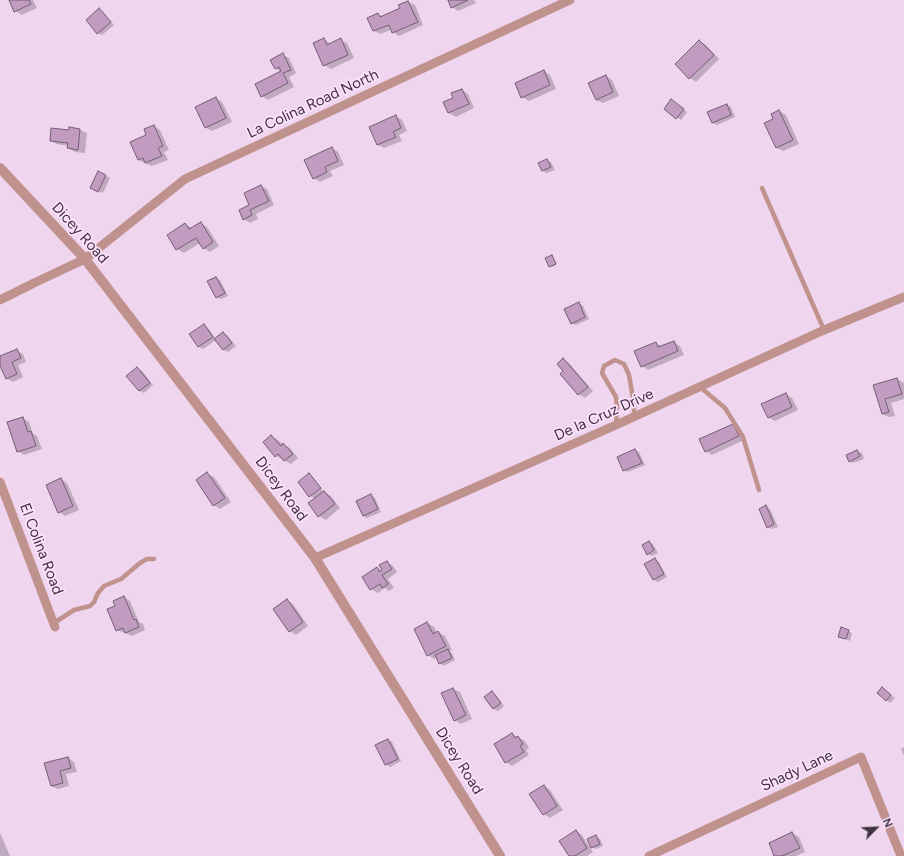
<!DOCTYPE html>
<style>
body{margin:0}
#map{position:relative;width:904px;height:856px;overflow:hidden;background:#f0d5ef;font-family:Figtree,sans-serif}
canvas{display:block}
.north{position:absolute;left:856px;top:808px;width:40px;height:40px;-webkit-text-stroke:3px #fee2fd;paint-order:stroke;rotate:66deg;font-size:11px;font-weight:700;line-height:16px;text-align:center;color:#3e333e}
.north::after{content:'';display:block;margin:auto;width:14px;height:18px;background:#3e333e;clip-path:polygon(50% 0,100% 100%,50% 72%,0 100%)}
</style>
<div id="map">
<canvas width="904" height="856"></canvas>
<div class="north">N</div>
</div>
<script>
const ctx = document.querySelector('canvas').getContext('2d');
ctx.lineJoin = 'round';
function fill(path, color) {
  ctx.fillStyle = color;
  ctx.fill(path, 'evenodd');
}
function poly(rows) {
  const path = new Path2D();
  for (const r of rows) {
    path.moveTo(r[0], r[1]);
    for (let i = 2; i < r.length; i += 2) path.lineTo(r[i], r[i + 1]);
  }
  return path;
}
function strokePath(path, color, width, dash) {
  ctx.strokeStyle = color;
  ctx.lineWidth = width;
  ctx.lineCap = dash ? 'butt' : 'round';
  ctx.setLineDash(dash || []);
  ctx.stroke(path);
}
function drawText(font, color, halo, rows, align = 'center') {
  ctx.font = font + ' Figtree,sans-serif';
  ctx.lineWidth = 3.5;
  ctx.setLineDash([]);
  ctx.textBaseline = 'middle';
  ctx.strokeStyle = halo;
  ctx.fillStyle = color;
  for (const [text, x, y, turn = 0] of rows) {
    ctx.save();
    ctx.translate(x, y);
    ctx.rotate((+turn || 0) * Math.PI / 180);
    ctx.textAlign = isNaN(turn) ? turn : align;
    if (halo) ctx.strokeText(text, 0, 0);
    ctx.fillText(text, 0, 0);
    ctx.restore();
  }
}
fill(poly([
 [10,0,33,0,37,8,22,15,15,11],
 [449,0,474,0,476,3,458,11,452,7],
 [408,2,415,5,423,25,399,36,393,32,392,29,381,34,374,31,369,18,378,14,383,17,401,9],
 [99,10,103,12,114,25,102,35,98,33],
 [324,39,331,44,340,40,347,43,354,58,331,69,324,65],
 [699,41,706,45,719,59,696,82,690,78],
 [283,55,289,58,296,73,289,77,294,87,268,100,262,96,281,72,276,69],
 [544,71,550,75,556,89,529,101,522,97],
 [606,76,612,80,619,96,603,103,596,100],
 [462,90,468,94,474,108,456,117,449,113,445,103,454,99],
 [216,98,222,102,232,122,212,131,205,127],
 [675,103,687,112,681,120,665,109],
 [726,105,731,107,735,117,717,125,713,123],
 [779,111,786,115,799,144,783,151,777,148,774,119],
 [396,116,402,120,407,131,399,135,402,141,384,148,378,145,370,128],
 [154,126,160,130,169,150,164,152,168,160,152,166,138,160,148,136],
 [70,128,80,130,87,133,85,153,75,152,68,148,69,146,57,144,51,141,70,131],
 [332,148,338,152,344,165,330,171,333,176,320,182,314,178],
 [547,160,551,162,555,170,547,173,543,171,540,163],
 [98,172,110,178,103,193,95,190],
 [261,186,267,189,274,205,256,214,258,219,250,223,244,219],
 [201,223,207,227,219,246,210,252,203,248,200,243,184,253,177,249,185,224,192,228],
 [552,256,557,264,552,267,550,266],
 [216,278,220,280,228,296,221,299,217,297],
 [579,303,583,306,589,319,576,325,571,323],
 [204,325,208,328,216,339,223,333,227,335,236,346,228,352,224,350,216,340,203,349,199,347,191,335],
 [674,342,680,346,684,355,648,370,642,366,656,343,663,347],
 [17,350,23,354,26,362,18,365,23,377,13,382,6,378,0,363,0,357],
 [563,360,569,363,593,391,585,398,579,394,561,374,565,371],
 [138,368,142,371,153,385,144,393,140,391,128,376],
 [897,379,904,383,904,399,891,403,895,416,889,417,882,414,874,386],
 [786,394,792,398,798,410,775,421,768,417],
 [23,418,29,422,33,434,37,436,42,449,24,455,18,451],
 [733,425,744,440,712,455,706,451],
 [271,436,278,440,283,445,284,445,290,448,298,458,291,464,276,456],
 [635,450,639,452,645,465,628,472,624,470,618,457],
 [857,451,862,453,864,459,853,463,849,461,847,455],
 [207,474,214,477,231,502,220,509,214,505],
 [309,474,313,477,323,491,331,496,340,508,326,520,319,516,316,499,310,496],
 [61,479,67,483,79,510,65,516,59,512],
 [371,495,375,498,381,512,367,518,363,516],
 [766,506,770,509,778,527,772,529,768,527],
 [649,542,653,544,658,553,652,556,648,554],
 [655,559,659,562,667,577,658,582,654,580,645,565],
 [387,562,393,566,397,572,388,579,394,588,389,591,385,588,378,593,371,589,377,568,385,573],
 [124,597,130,601,139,622,143,624,145,630,132,636,117,630,116,606],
 [287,600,293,604,308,626,296,635,290,631],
 [427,623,434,627,437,633,438,632,445,636,452,650,449,651,452,653,455,660,444,666,440,663,437,657,434,659,428,655],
 [848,631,852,633,850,641,839,636],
 [882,688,895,698,890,703,878,693],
 [453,689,460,692,472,719,461,724,454,720],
 [492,693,496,695,504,706,498,711,494,709,485,697],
 [512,734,525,741,529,748,526,750,529,755,512,766,506,762],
 [388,740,392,742,401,761,390,767,386,764],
 [904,747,904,756,901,749],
 [68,758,74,762,77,772,66,774,69,786,58,789,51,786,46,764],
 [544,786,550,790,563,810,550,818,544,814],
 [576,831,582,835,593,852,587,856,571,856],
 [0,833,10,856,0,856],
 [792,833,799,837,805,852,796,856,775,856],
 [596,836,600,839,603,846,596,849,592,847]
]), '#0003');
const building = poly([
 [9,0,29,0,31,4,14,12,9,0],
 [448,0,468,0,451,8,448,0],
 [408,1,418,22,392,33,389,25,373,31,367,18,378,13,380,17,400,8,398,5,408,1],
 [99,8,111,22,97,34,86,20,99,8],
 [324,38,327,45,341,38,348,55,323,66,313,43,324,38],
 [699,40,714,55,689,79,675,64,699,40],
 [283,53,291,70,283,73,288,83,261,97,255,84,281,71,279,67,275,69,270,60,283,53],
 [544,70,550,85,521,98,515,83,544,70],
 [606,75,613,92,596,100,588,83,606,75],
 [462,89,469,104,448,113,443,102,453,98,451,93,462,89],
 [216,97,226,118,205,128,195,107,216,97],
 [671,99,684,109,676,119,664,109,671,99],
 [727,104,731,115,712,123,707,112,727,104],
 [779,110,793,140,776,148,764,123,773,119,771,114,779,110],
 [396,115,401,128,393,132,396,137,377,145,369,127,396,115],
 [154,125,163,146,158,148,162,156,145,163,143,158,138,160,130,142,146,135,144,129,154,125],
 [69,127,80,129,78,150,67,148,68,143,50,141,51,128,69,130,69,127],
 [332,147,338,161,325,167,327,172,313,179,304,160,332,147],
 [547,159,551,167,542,171,538,163,547,159],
 [98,171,106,175,98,192,90,188,98,171],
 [261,185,269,201,250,210,252,215,243,220,239,210,249,205,244,193,261,185],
 [201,222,213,242,203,249,196,238,176,250,167,235,185,223,189,229,201,222],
 [552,255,556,264,549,267,545,258,552,255],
 [216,277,225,293,216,298,207,281,216,277],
 [579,302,585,317,571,324,564,309,579,302],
 [204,324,213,337,198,347,189,334,204,324],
 [223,332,232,343,223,350,214,339,223,332],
 [674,341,678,351,641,367,634,351,656,342,658,347,674,341],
 [17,349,21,358,12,362,17,374,6,379,0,366,0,356,17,349],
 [563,358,588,387,578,395,560,374,563,371,557,364,563,358],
 [137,367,150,383,139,391,126,376,137,367],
 [897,378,902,394,885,399,889,412,882,414,873,385,897,378],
 [786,393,792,407,768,418,761,404,786,393],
 [23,417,28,432,31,431,36,446,17,452,7,422,23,417],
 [733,424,739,436,705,452,699,439,733,424],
 [271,435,281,446,283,443,293,454,284,461,278,454,275,457,263,442,271,435],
 [635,449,642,463,623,471,617,457,635,449],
 [857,450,860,456,849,462,846,455,857,450],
 [207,472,225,498,213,506,196,480,207,472],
 [309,473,321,488,309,497,298,482,309,473],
 [61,478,73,506,58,513,46,485,61,478],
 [324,491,335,504,318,517,308,503,324,491],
 [371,494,378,509,363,516,356,501,371,494],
 [766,505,774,524,767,528,759,509,766,505],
 [649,541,654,550,647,555,642,545,649,541],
 [655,558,664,574,653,580,644,564,655,558],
 [387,561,392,569,382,575,388,584,382,588,380,584,370,590,362,577,377,567,380,572,382,570,379,565,387,561],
 [124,596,134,620,136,619,139,627,125,633,123,628,116,631,107,609,115,606,113,601,124,596],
 [287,599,303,622,289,632,273,609,287,599],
 [427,622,433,634,438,631,446,646,427,656,414,629,427,622],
 [841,627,849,630,846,639,838,637,841,627],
 [448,649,452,658,439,664,435,655,448,649],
 [882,687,891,695,886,701,877,693,882,687],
 [453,688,466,715,454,721,441,693,453,688],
 [492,691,501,703,493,709,484,697,492,691],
 [512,733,515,738,518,736,523,744,520,746,524,752,505,763,494,744,512,733],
 [388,739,398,759,385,765,375,745,388,739],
 [68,757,71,768,60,771,63,783,51,786,44,763,68,757],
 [544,785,557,806,543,815,529,794,544,785],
 [576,830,587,848,575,856,569,856,559,841,576,830],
 [792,832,800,848,782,856,774,856,769,843,792,832],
 [596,835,600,844,591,848,587,839,596,835]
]);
fill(building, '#c19cc0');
strokePath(building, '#755d75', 1);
strokePath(poly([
 [762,188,824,330],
 [700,387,725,408,743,437,759,490],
 [616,424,617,407,616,397,602,373,604,366,615,360,624,364,629,375,634,404,634,416],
 [54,623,74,610,90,606,94,602,98,593,104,586,121,579,140,563,147,559,154,559]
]), '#c0928d', 4.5);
strokePath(poly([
 [0,300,34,283,85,259,185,179,570,0],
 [0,482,55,627],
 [315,558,616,425,824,330,904,297],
 [649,856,861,757,901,856]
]), '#c0928d', 9);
strokePath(poly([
 [0,168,85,259,315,558,500,856]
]), '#c0928d', 10);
drawText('15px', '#3e333e', '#fee2fd', [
 ["La Colina Road North",313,104,-25],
 ["Dicey Road",80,233,48],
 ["De la Cruz Drive",604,415,-24],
 ["Dicey Road",281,489,53],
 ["El Colina Road",41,549,69],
 ["Dicey Road",459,761,58],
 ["Shady Lane",797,771,-25]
]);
</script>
